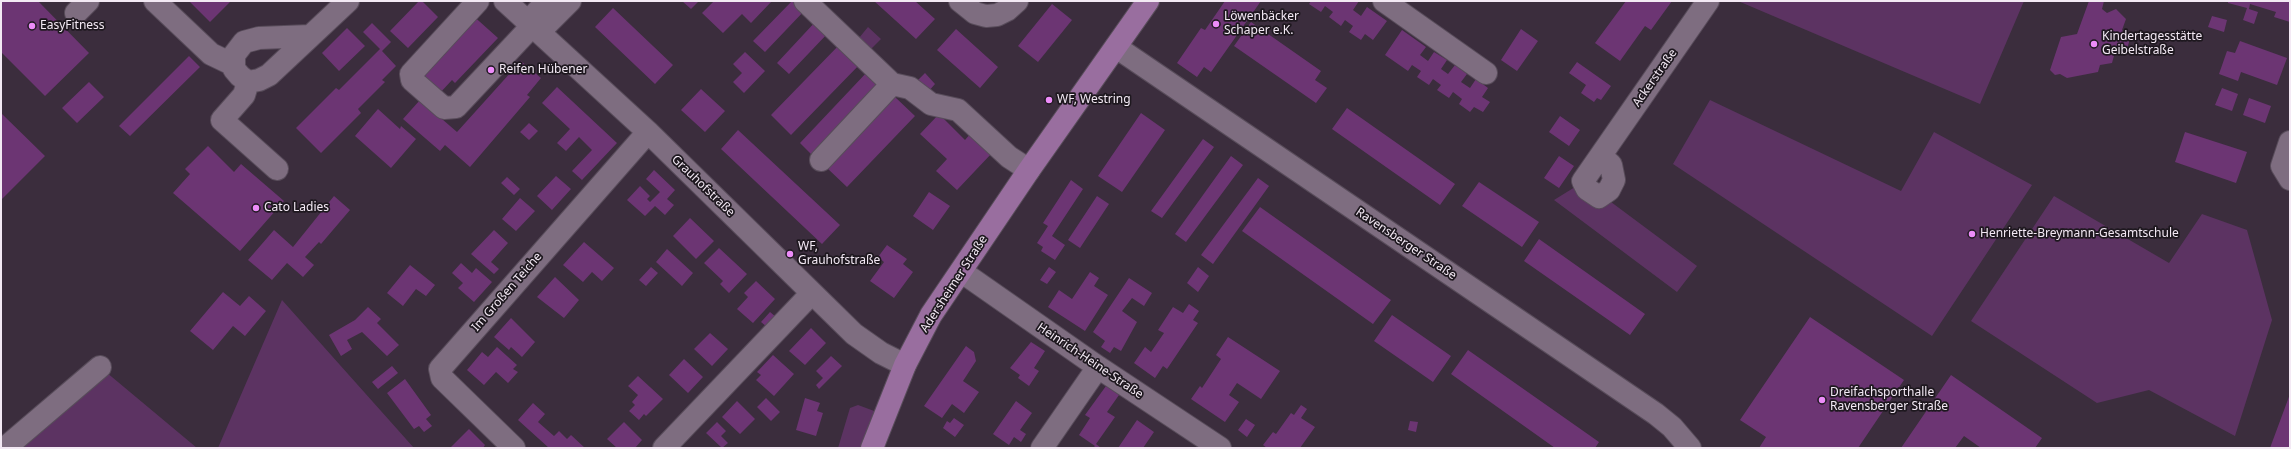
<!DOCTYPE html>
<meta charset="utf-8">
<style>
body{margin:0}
#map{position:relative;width:2291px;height:449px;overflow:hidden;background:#3b2d3d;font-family:"Noto Sans",sans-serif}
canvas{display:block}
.frame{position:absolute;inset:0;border:2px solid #f3e9f4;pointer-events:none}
</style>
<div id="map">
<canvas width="2291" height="449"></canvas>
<div class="frame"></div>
</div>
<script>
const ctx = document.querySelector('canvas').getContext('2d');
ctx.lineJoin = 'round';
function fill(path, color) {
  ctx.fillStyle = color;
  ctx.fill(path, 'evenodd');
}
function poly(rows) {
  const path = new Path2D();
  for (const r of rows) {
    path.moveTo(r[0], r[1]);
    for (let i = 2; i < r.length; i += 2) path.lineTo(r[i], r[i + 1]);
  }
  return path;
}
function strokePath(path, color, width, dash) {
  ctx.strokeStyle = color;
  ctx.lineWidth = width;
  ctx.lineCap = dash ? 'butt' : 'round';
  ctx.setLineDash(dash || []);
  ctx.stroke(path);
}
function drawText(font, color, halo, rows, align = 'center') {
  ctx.font = font + ' "Noto Sans",sans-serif';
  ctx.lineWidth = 3.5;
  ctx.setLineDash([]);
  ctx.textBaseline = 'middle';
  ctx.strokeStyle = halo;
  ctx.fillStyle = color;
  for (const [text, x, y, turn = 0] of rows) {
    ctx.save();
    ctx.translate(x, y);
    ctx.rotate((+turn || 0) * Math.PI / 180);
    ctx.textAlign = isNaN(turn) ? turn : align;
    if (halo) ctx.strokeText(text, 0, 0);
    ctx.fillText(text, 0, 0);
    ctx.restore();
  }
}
fill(poly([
 [1738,1,2024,1,1980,104],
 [868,27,881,39,871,49,859,38],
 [1710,100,1901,191,1934,132,2032,185,1932,336,1673,164],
 [1575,187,1598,204,1611,202,1697,266,1677,292,1554,200],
 [2054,196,2169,263,2202,214,2247,230,2272,320,2235,436,2149,390,2097,403,1971,321],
 [282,300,414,448,218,448],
 [100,367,197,448,1,448],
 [858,405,885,415,872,448,838,448,850,408]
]), '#5c3362');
fill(poly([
 [1,1,38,1,89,53,45,96,1,52],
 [189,1,231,1,210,22],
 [419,1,422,1,438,17,408,48,390,31],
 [682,1,699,1,691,9],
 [714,1,772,1,751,23,742,14,723,33,702,13],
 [792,1,797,1,806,9,765,52,753,41],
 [874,1,915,1,935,19,916,39],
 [1225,1,1261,1,1211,72,1204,67,1197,77,1177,63,1201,28,1205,30],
 [1311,1,1359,1,1353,10,1361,16,1367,7,1387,21,1373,40,1365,34,1361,40,1349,32,1353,26,1345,20,1341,26,1329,17,1333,12,1325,6,1321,12,1309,4],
 [1626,1,1672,1,1651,30,1645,26,1620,61,1595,43],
 [2089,1,2104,1,2102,9,2107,13,2116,9,2126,19,2122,30,2130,39,2127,49,2115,52,2112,63,2100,65,2098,72,2067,78,2060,74,2055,75,2050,70,2061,37,2077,34],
 [2228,1,2290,1,2290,22,2274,17,2276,12,2250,4,2249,9,2258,12,2254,24,2243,20,2247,8,2228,3],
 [1052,4,1072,20,1038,62,1018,46],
 [613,8,673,65,655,84,595,27],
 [470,13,498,38,455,83,452,80,439,94,415,71],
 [2212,16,2227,20,2224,32,2208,27],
 [817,20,829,32,789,74,777,63],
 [1251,22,1321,71,1315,80,1327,88,1316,103,1234,46],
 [372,23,391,42,382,51,396,66,382,80,385,82,358,109,361,113,321,153,296,128,336,88,339,90,380,49,363,32],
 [347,28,365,46,339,71,322,53],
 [956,29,998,67,980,88,937,50],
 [1521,29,1538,41,1517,71,1501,60],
 [1402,30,1426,47,1420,55,1428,61,1434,52,1447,60,1441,69,1448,74,1455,65,1467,74,1461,82,1470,88,1476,79,1488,88,1482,97,1490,102,1483,112,1474,107,1470,112,1459,104,1462,99,1453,92,1449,98,1437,90,1441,85,1433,79,1429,85,1417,77,1421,71,1412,65,1408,71,1385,55],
 [2240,41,2287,58,2277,85,2241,72,2238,81,2219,74,2227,51,2235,53],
 [841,43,861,63,791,135,771,115],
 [745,52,765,71,744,93,733,82,742,73,733,64],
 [189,56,200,67,130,136,119,126],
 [521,61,541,78,527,95,530,97,470,167,445,145,440,151,403,119,420,100,457,132],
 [1577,62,1611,86,1601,100,1597,98,1594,102,1581,93,1586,85,1569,73],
 [868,71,880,83,812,155,800,143],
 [925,73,935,84,927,93,916,82],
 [89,82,104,97,77,123,62,108],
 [557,87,617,143,582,180,572,171,592,150,579,137,566,151,557,143,570,129,542,103],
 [2222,88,2238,94,2232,111,2215,105],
 [701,89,725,111,705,132,681,110],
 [895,97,915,116,847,187,827,168],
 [2249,98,2271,106,2265,123,2243,115],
 [1347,108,1455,184,1440,205,1332,129],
 [378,109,400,129,401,126,416,139,391,168,355,136],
 [1,113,45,156,1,200],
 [1141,113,1165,130,1122,192,1098,176],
 [939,114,965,140,971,133,992,153,957,190,936,171,947,159,920,134],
 [1560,116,1580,130,1569,146,1549,132],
 [529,123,538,131,529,140,520,132],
 [738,130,840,225,822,244,721,149],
 [2185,132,2247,152,2236,183,2175,162],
 [1203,139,1214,147,1162,218,1151,211],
 [208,146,234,172,241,164,284,201,240,251,173,193,190,174,185,169],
 [1231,156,1243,165,1186,242,1175,234],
 [1559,156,1574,166,1559,188,1544,178],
 [654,170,675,190,667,199,674,205,665,215,655,206,645,216,627,200,640,186,650,196,647,199,650,202,660,192,646,179],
 [556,176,571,189,552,210,537,196],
 [507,177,520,189,514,195,501,183],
 [1258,178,1269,186,1213,264,1201,255],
 [1071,180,1083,189,1052,236,1065,245,1055,260,1041,251,1043,247,1037,243,1048,226,1043,223],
 [1479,182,1539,222,1522,247,1462,206],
 [929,192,950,206,933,230,913,216],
 [334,196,350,210,321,244,319,242,305,257,314,265,303,277,287,263,272,280,248,260,274,230,293,247],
 [1097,196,1109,204,1080,248,1068,240],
 [520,198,535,211,516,231,502,219],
 [1260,207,1391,300,1373,324,1242,231],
 [690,218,714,241,696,259,673,236],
 [494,230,508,243,491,262,499,269,494,274,471,254],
 [1539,239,1645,314,1630,335,1524,261],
 [584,242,614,268,602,281,592,272,583,282,563,265],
 [887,245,907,259,903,264,913,272,894,298,870,281,884,262,878,257],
 [719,248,747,274,729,293,720,284,723,281,704,263],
 [667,249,693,273,682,286,656,262],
 [461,263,472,273,476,268,492,282,474,302,458,288,463,283,452,273],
 [410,265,435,285,426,296,416,289,403,306,387,293],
 [651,267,658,273,646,286,639,280],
 [1049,267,1056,272,1047,284,1040,280],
 [1198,267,1209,276,1198,292,1187,283],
 [1090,272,1099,278,1094,286,1108,295,1085,331,1048,307,1059,290,1072,299],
 [555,277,579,300,564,318,537,297],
 [1129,278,1152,293,1144,306,1132,298,1122,311,1137,322,1121,351,1114,347,1110,353,1101,347,1105,341,1093,332],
 [756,281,775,299,753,323,737,309,748,297,744,293],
 [223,292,240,306,249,296,266,311,245,336,233,326,213,350,190,331],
 [1189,304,1199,311,1193,320,1198,323,1167,369,1163,366,1155,378,1134,363,1145,347,1151,352,1164,333,1158,330,1173,307,1183,313],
 [368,307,381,319,377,323,399,345,387,356,362,332,347,340,352,349,341,356,329,335,355,320],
 [770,312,776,317,767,327,761,322],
 [1392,315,1451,356,1433,382,1374,341],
 [1810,317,1904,380,1858,448,1759,448,1766,437,1740,420],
 [511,318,535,342,522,357,511,347,509,350,494,337],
 [811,328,826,343,805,365,789,351],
 [710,333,728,349,712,366,694,349],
 [1228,337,1280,371,1261,399,1237,383,1229,395,1239,402,1225,422,1191,399,1200,386,1202,388,1221,359,1216,355],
 [1031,342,1045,351,1034,368,1039,371,1029,386,1018,378,1020,375,1010,368],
 [966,346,974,352,976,361,963,381,979,392,964,413,952,404,942,418,924,406],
 [497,347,517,365,513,369,518,372,508,383,496,372,484,385,467,370,482,352,488,357],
 [1468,350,1599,442,1595,448,1555,448,1451,374],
 [773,355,794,374,774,396,756,380,761,375,757,372],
 [831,356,842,366,819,389,816,385,823,378,816,371],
 [684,359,703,377,688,393,669,375],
 [392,366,398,373,378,389,372,382],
 [1951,375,2042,438,2035,448,1981,448,1964,436,1955,448,1901,448],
 [638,376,663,399,646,416,644,414,639,420,629,411,635,405,632,402,638,395,628,386],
 [405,379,431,415,426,419,432,426,424,432,419,426,414,429,387,393],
 [1106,386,1119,395,1107,412,1115,417,1096,444,1101,448,1093,448,1095,446,1079,435,1090,418,1085,415],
 [2290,394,2290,448,2270,448],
 [766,398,780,412,771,421,757,407],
 [805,398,820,403,817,411,823,413,816,436,796,430],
 [737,401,755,419,740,434,722,417],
 [1016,401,1032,413,1020,430,1026,434,1021,442,1014,437,1009,445,993,434],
 [533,403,545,414,538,422,554,436,559,431,567,439,571,435,585,448,549,448,518,420],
 [1301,405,1307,409,1301,418,1315,427,1300,448,1267,448,1263,445,1273,432,1276,434,1291,413,1294,415],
 [954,418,964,425,955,437,943,428,947,421,950,423],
 [1246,419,1255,425,1247,437,1238,430],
 [1137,420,1154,432,1143,448,1118,448],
 [1410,421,1418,422,1416,432,1408,430],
 [624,422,642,440,635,448,617,448,607,439],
 [717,422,726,431,721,436,728,443,722,448,706,433],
 [469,429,485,445,483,448,450,448]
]), '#6c3573');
const minor = poly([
 [155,1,211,54,234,65],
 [478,1,411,74,412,80,444,108,456,107,532,26],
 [505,1,648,132,854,334,881,353,905,365],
 [805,1,892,84,910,88,931,104,958,110,1009,157,1029,170],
 [960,1,975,13,986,16,997,15,1007,10,1017,1],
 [1384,1,1486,73],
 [76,13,88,1],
 [528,22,547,1],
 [539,32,570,1],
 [310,36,259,38,244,42,234,55,234,69,240,76,248,82,259,80,269,75,348,1],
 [1116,47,1656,414,1672,427,1690,448],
 [248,82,244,95,222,120,277,169],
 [2290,142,2282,166,2290,179],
 [1601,156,1611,165,1614,180,1609,190,1599,197,1587,189,1583,181,1708,1],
 [821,160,892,84],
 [962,272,1098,367,1220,448],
 [5,448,100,367],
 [514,448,442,378,440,369,648,132],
 [664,448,812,293],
 [1042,448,1098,367]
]);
const major = poly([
 [872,448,905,365,931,315,1029,170,1148,1]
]);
strokePath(minor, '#584c5a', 24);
strokePath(major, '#584c5a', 24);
strokePath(minor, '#7e6d80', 22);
strokePath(major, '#996e9f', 22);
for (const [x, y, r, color] of [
 [1216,24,4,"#ed8cf9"],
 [32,26,4,"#ed8cf9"],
 [2094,44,4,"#ed8cf9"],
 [491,70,4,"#ed8cf9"],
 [1049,100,4,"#ed8cf9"],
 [256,208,4,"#ed8cf9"],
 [1972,234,4,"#ed8cf9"],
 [790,254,4,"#ed8cf9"],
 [1822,400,4,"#ed8cf9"]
]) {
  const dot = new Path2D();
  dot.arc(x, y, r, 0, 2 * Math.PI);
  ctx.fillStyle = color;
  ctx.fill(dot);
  strokePath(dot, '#1e181f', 1.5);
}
drawText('12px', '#f3e9f4', '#1e181f', [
 ["Löwenbäcker",1224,17],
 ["Schaper e.K.",1224,31],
 ["EasyFitness",40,26],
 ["Kindertagesstätte",2102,37],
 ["Geibelstraße",2102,51],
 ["Reifen Hübener",499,70],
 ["WF, Westring",1057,100],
 ["Cato Ladies",264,208],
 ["Henriette-Breymann-Gesamtschule",1980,234],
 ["WF,",798,247],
 ["Grauhofstraße",798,261],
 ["Dreifachsporthalle",1830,393],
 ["Ravensberger Straße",1830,407]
], 'left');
drawText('12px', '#f3e9f4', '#1e181f', [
 ["Ackerstraße",1655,78,-55],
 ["Grauhofstraße",703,186,44],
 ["Ravensberger Straße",1406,244,34],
 ["Adersheimer Straße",954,284,-57],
 ["Im Großen Teiche",507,292,-49],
 ["Heinrich-Heine-Straße",1090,361,34]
]);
</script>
